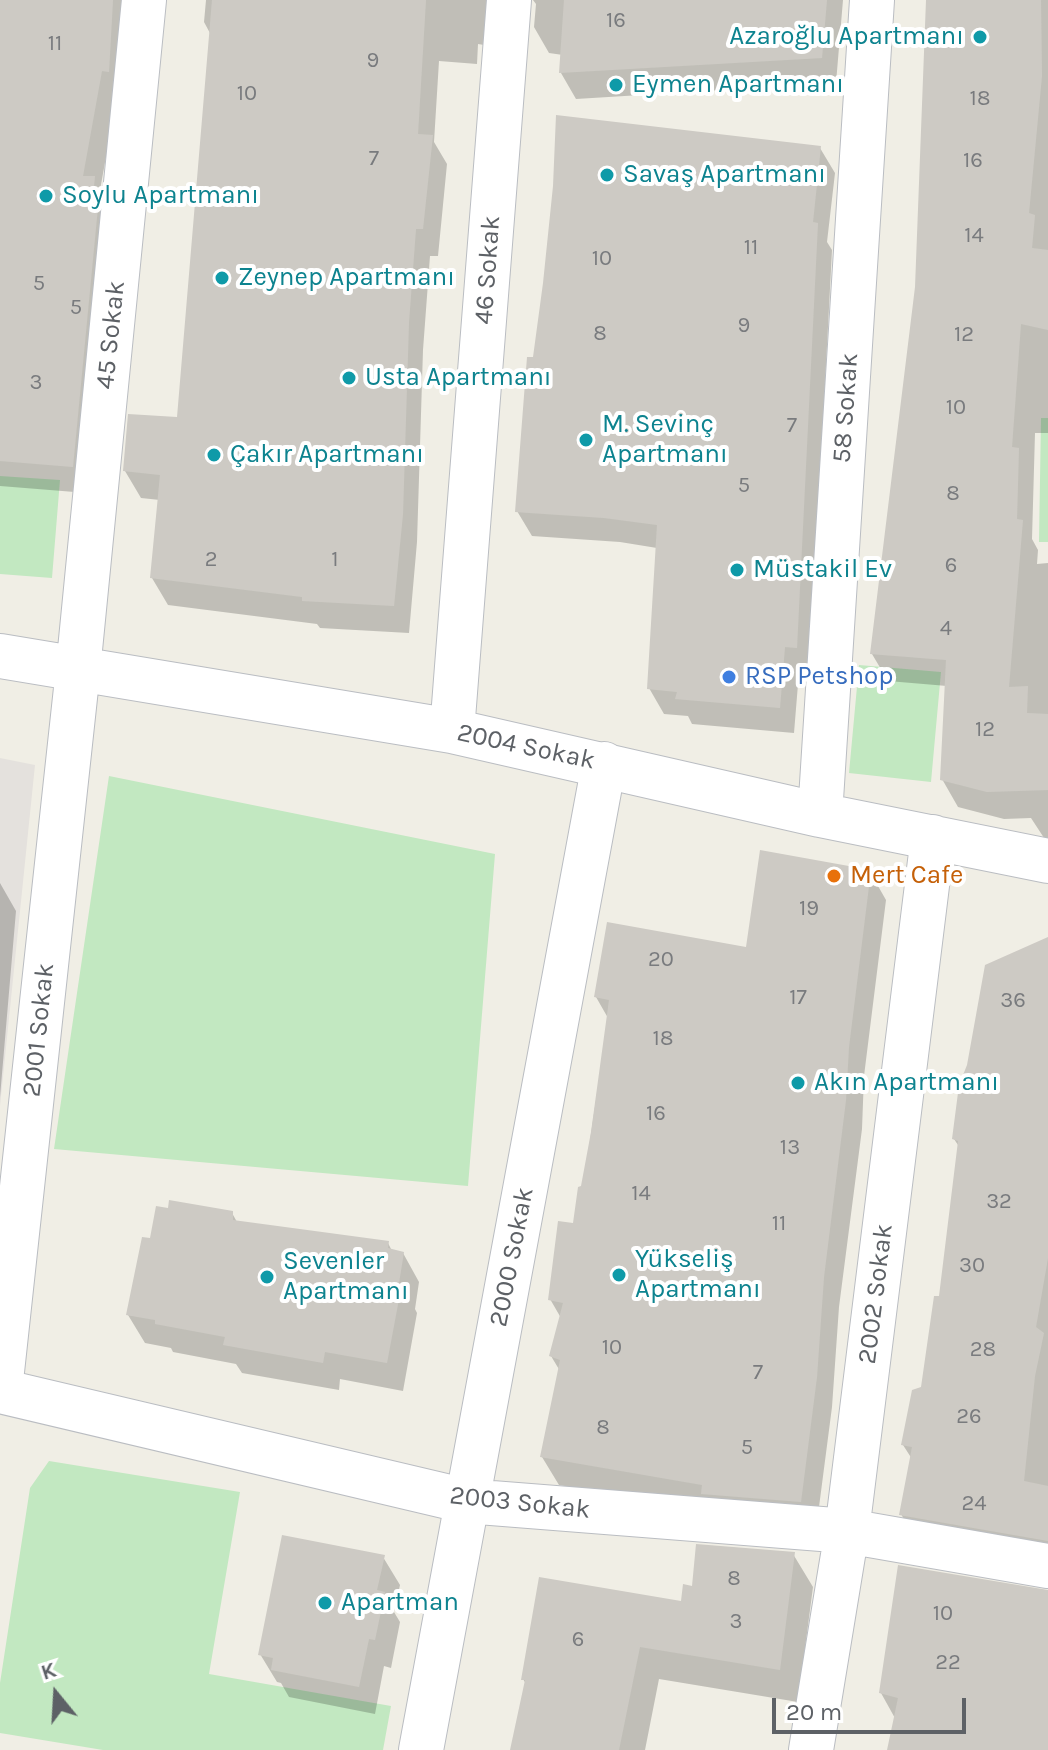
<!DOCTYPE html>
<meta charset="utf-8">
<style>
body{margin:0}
#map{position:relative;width:1048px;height:1750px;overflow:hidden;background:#f0eee5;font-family:Karla,sans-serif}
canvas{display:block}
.north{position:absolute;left:16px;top:1654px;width:80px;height:80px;-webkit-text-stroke:6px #fff;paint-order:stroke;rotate:342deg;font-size:22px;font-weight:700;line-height:32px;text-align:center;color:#5d6166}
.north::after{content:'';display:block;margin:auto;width:28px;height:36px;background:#5d6166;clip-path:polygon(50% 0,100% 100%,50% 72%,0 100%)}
.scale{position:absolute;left:772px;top:1698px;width:194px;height:36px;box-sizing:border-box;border:4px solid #5d6166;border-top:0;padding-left:10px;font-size:24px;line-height:28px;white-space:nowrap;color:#5d6166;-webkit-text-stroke:6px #fff;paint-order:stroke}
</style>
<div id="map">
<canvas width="1048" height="1750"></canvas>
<div class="north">K</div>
<div class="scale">20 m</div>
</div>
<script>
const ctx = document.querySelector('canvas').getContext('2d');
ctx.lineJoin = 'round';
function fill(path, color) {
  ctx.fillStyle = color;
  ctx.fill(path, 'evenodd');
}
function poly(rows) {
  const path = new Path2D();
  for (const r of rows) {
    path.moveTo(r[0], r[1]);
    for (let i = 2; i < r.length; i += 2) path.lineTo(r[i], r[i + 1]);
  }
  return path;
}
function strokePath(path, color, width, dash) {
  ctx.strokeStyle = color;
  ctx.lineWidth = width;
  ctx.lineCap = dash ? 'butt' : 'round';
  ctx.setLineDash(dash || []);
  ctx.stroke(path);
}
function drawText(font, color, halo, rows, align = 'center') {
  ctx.font = font + ' Karla,sans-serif';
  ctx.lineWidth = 8;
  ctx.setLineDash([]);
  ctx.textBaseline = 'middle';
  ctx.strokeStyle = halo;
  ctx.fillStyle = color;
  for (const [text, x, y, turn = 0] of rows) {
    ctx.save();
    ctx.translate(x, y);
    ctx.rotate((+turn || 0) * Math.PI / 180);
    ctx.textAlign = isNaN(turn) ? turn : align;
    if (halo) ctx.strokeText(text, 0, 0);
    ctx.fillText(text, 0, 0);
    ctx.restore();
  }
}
fill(poly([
 [0,758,35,765,0,1106]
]), '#e4e1dd');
fill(poly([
 [1041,418,1048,418,1048,542,1039,542],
 [0,476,60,480,52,578,0,574],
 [859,665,941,672,931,782,849,773],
 [109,776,495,854,468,1186,54,1149],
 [49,1461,240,1492,209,1674,391,1706,383,1750,103,1750,0,1733,0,1683,30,1488]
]), '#c2e8c1');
fill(poly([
 [0,0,127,0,117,97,100,190,109,204,87,493,0,486],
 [206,0,513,0,497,47,478,44,477,64,439,61,434,142,447,164,438,256,430,256,423,350,417,542,409,633,320,628,317,624,168,605,152,578,160,500,141,498,125,471,179,419,211,35,204,22],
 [533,0,843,0,836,83,576,99,561,73,563,55,549,53,534,27,536,4],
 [929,0,1048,0,1048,433,1035,433,1032,539,1038,550,1037,564,1048,563,1048,844,1031,818,1004,819,958,807,942,779,947,686,888,681,872,654,917,287],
 [820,148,835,173,827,242,832,250,810,673,799,672,794,733,692,724,688,716,664,714,649,688,657,548,620,542,532,536,517,511,535,360],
 [870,872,886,900,864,1076,862,1129,839,1307,832,1407,816,1530,559,1485,542,1457,560,1371,551,1356,561,1318,550,1299,575,1225,583,1188,608,1018,596,997,748,949],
 [0,883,16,911,0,1097],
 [1048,949,1048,1565,917,1542,901,1514,912,1459,903,1445,923,1389,941,1299,960,1148,954,1139],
 [232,1213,237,1222,388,1243,392,1251,403,1253,419,1282,415,1309,417,1313,403,1391,340,1379,339,1390,242,1373,236,1364,173,1352,171,1348,145,1343,128,1315,151,1241],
 [793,1554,813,1587,798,1702,659,1679,645,1750,512,1750,526,1684,523,1679,683,1603,694,1588],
 [383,1557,400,1585,394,1612,400,1622,391,1668,384,1666,375,1714,289,1697,281,1683,277,1682,260,1654],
 [1048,1592,1048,1750,891,1750,896,1720,881,1693]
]), '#0003');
fill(poly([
 [0,0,113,0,109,72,102,71,83,176,95,176,92,207,98,207,73,467,0,461],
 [212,0,426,0,418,134,433,135,423,229,416,229,409,322,403,514,394,606,302,601,302,597,150,578,160,475,123,471,128,414,177,417],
 [564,0,827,0,822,58,559,73],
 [926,0,1041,0,1042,76,1029,213,1035,215,1032,248,1048,250,1048,330,1021,324,1012,447,1019,448,1017,519,1023,520,1009,687,1028,686,1027,713,1048,714,1048,790,987,792,940,780,946,660,870,654,915,287],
 [556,115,821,146,813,222,818,223,797,648,785,647,780,708,675,699,677,692,647,689,657,525,604,518,515,512,527,357,533,357,543,283,553,186],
 [760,850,871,870,849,1047,846,1100,824,1277,817,1377,801,1502,701,1494,702,1485,540,1457,560,1360,549,1356,563,1303,548,1300,558,1221,573,1223,578,1187,581,1186,591,1132,609,1000,594,997,607,922,746,947],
 [1048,937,1048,1258,1036,1327,1044,1333,1035,1376,1024,1481,1048,1486,1048,1541,899,1515,912,1447,901,1445,912,1390,921,1387,934,1296,939,1296,958,1141,952,1139,959,1085,967,1065,985,965],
 [169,1200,233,1211,233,1220,389,1241,388,1248,404,1252,399,1283,402,1283,387,1363,325,1352,323,1363,223,1345,225,1337,155,1324,155,1320,126,1315,142,1237,150,1238,156,1206,168,1208],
 [282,1535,385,1555,377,1590,385,1592,375,1640,369,1639,359,1687,271,1670,273,1658,258,1655],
 [696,1544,795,1552,780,1670,640,1647,619,1750,510,1750,525,1680,521,1680,539,1577,681,1601,683,1584,692,1586],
 [898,1565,1048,1590,1048,1750,887,1750,898,1698,879,1693]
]), '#cdcac4');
const minor = poly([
 [0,656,452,731,820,815,1048,861],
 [452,731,509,0],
 [820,815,872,0],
 [0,1390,78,670,144,0],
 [0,1391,466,1501,847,1531,1048,1566],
 [421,1750,604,764],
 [811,1750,847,1531,933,837]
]);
strokePath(minor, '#babdc2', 46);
strokePath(minor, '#fff', 44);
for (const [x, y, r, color] of [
 [980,37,8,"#0f9aa8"],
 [616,85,8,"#0f9aa8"],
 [607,175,8,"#0f9aa8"],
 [46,196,8,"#0f9aa8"],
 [222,278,8,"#0f9aa8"],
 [349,378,8,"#0f9aa8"],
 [586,440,8,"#0f9aa8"],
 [214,455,8,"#0f9aa8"],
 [737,570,8,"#0f9aa8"],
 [729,677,8,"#3f7fe0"],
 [834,876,8,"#e8710a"],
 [798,1083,8,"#0f9aa8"],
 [619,1275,8,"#0f9aa8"],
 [267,1277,8,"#0f9aa8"],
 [325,1603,8,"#0f9aa8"]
]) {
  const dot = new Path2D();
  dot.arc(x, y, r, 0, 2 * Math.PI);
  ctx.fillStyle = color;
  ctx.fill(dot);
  strokePath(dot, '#fff', 3);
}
drawText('22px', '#797b7e', null, [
 ["16",616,21],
 ["11",55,44],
 ["9",373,61],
 ["10",247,94],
 ["18",980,99],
 ["7",374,159],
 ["16",973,161],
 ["14",974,236],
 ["11",751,248],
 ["10",602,259],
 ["5",39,284],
 ["5",76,308],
 ["9",744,326],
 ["8",600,334],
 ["12",964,335],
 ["3",36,383],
 ["10",956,408],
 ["7",792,426],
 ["5",744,486],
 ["8",953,494],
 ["2",211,560],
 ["1",335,560],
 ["6",951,566],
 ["4",946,629],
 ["12",985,730],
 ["19",809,909],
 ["20",661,960],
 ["17",798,998],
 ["36",1013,1001],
 ["18",663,1039],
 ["16",656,1114],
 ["13",790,1148],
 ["14",641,1194],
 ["32",999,1202],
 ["11",779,1224],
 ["30",972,1266],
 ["10",612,1348],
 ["28",983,1350],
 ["7",758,1373],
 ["26",969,1417],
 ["8",603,1428],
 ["5",747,1448],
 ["24",974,1504],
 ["8",734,1579],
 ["10",943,1614],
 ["3",736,1622],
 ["6",578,1640],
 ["22",948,1663]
]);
drawText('26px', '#0d838f', '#fff', [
 ["Azaroğlu Apartmanı",964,37,"right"],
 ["Eymen Apartmanı",632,85],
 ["Savaş Apartmanı",623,175],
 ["Soylu Apartmanı",62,196],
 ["Zeynep Apartmanı",238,278],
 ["Usta Apartmanı",365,378],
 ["M. Sevinç",602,425],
 ["Apartmanı",602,455],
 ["Çakır Apartmanı",230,455],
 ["Müstakil Ev",753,570],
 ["Akın Apartmanı",814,1083],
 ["Yükseliş",635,1260],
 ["Apartmanı",635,1290],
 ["Sevenler",283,1262],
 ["Apartmanı",283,1292],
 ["Apartman",341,1603]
], 'left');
drawText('26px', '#5d6166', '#fff', [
 ["46 Sokak",488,270,-86],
 ["45 Sokak",111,335,-84],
 ["58 Sokak",846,408,-86],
 ["2004 Sokak",526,747,12],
 ["2001 Sokak",39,1030,-84],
 ["2000 Sokak",512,1257,-79],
 ["2002 Sokak",876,1294,-83],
 ["2003 Sokak",520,1503,6]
]);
drawText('26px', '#366cbe', '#fff', [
 ["RSP Petshop",745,677]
], 'left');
drawText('26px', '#c56008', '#fff', [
 ["Mert Cafe",850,876]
], 'left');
</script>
